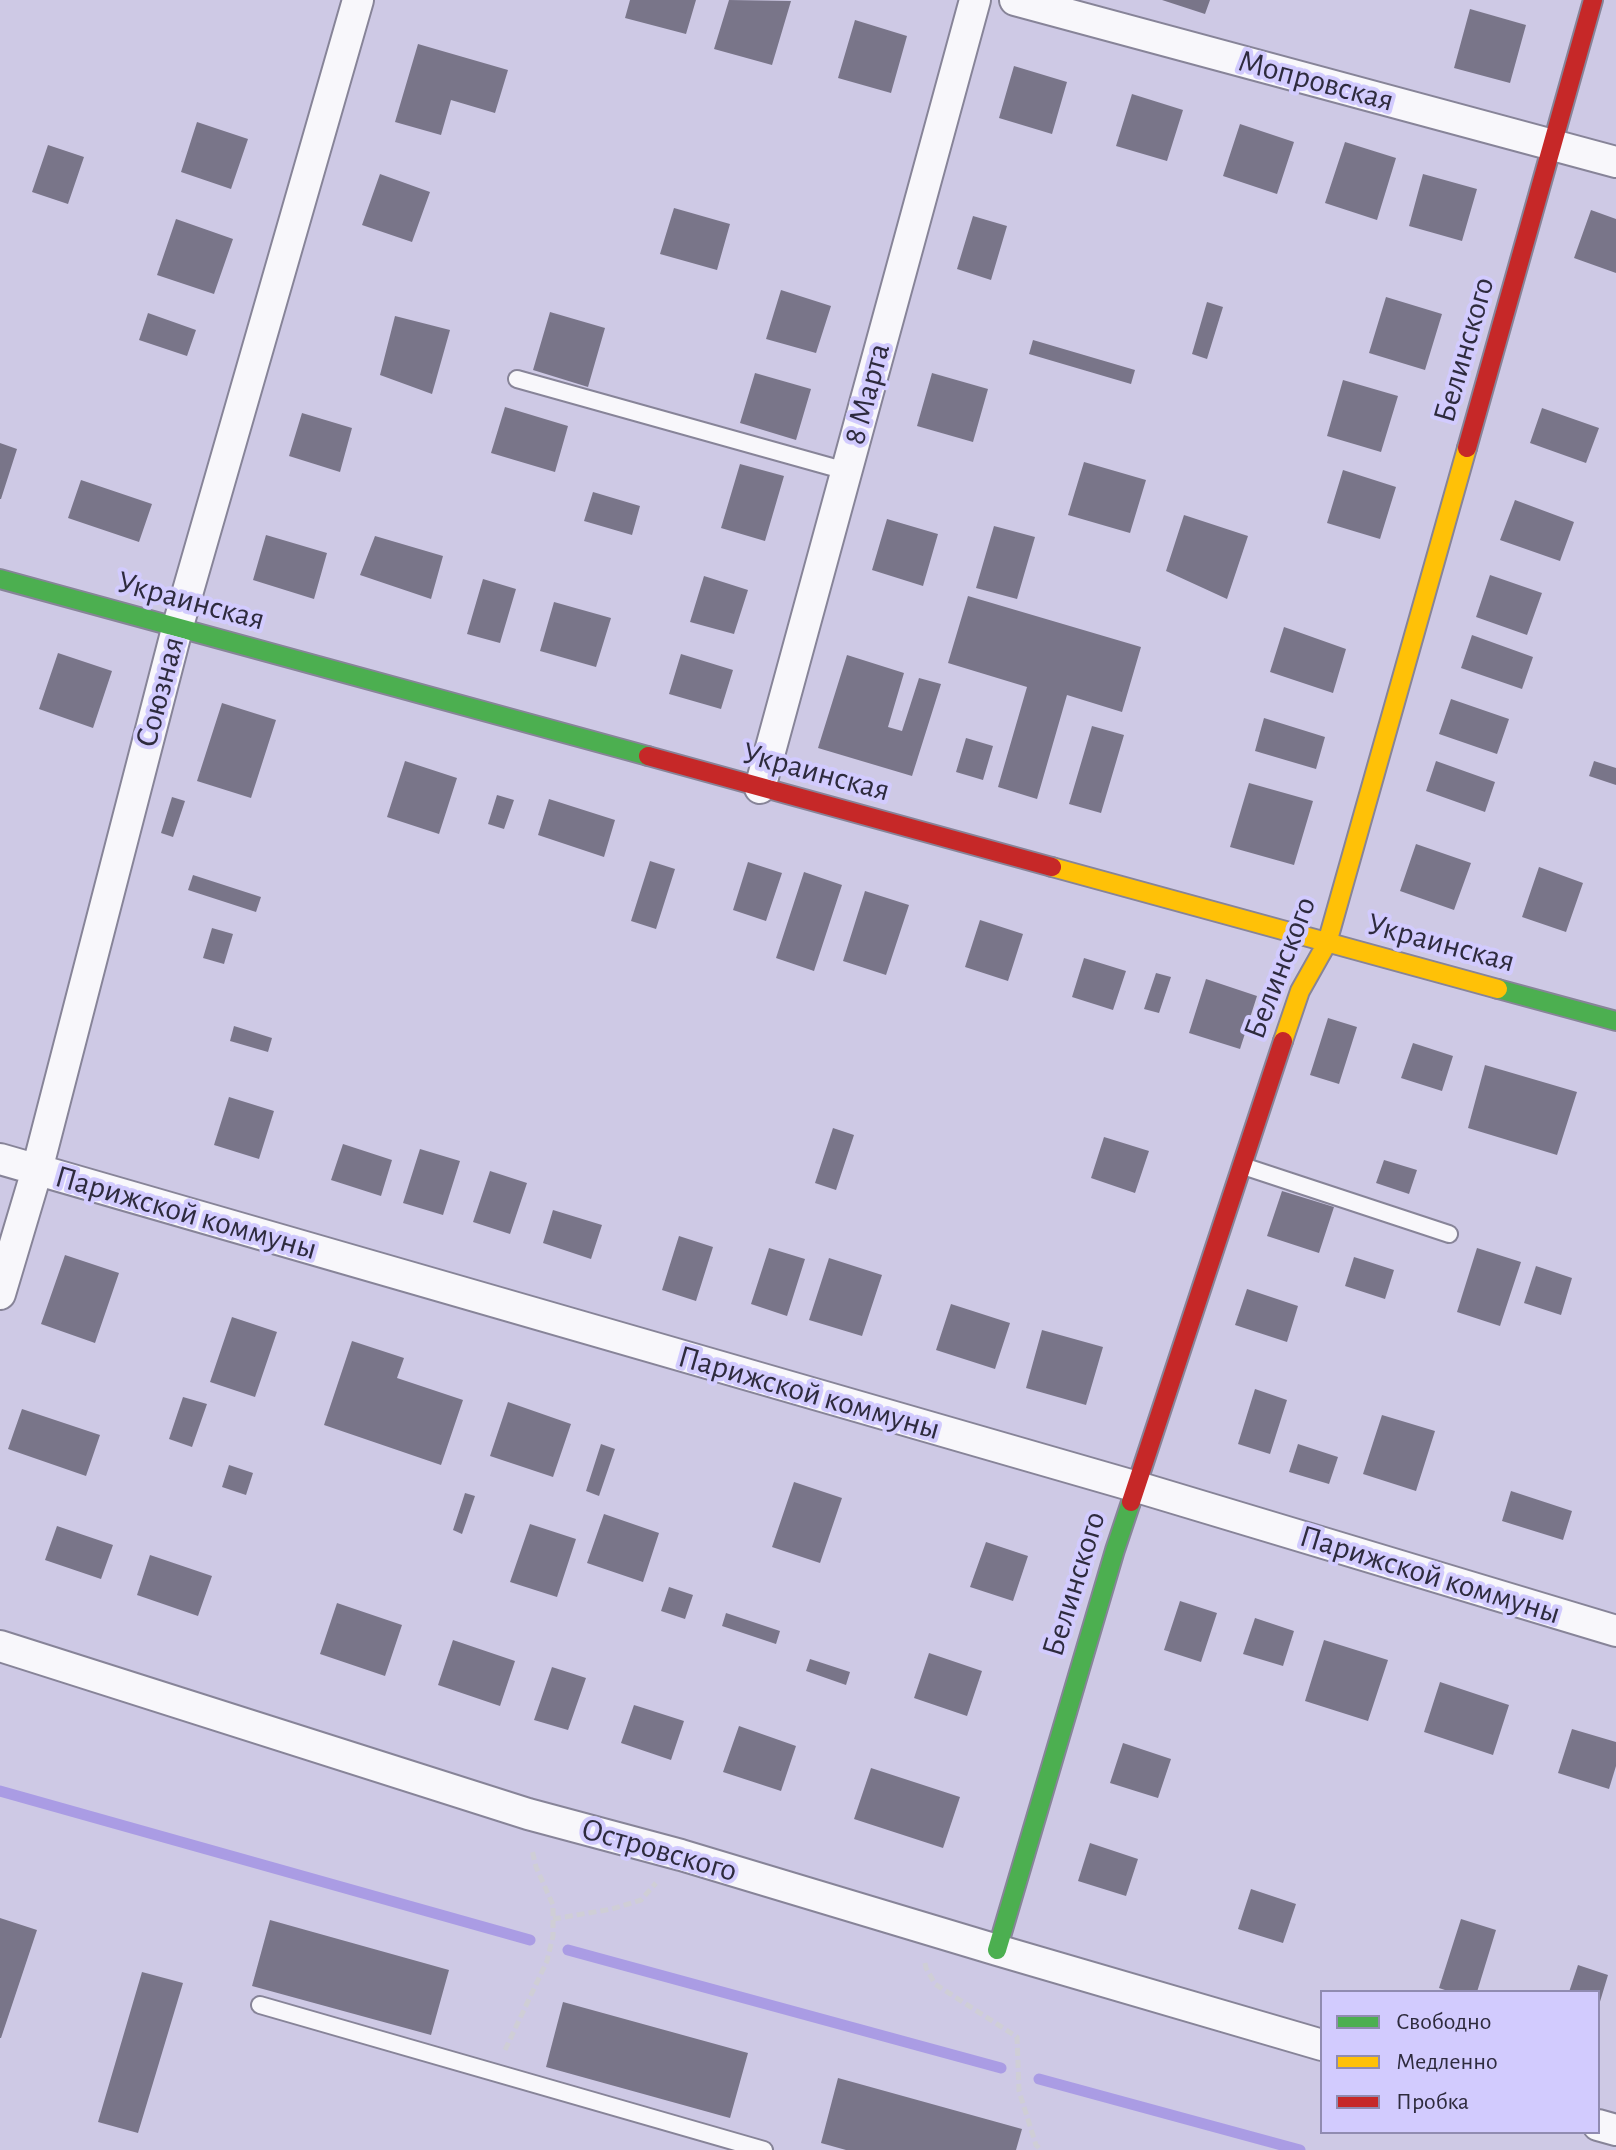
<!DOCTYPE html>
<meta charset="utf-8">
<style>
body{margin:0}
#map{position:relative;width:1616px;height:2150px;overflow:hidden;background:#cec9e5;font-family:"Alegreya Sans",sans-serif}
canvas{display:block}
.legend{position:absolute;left:1320px;top:1990px;width:280px;height:144px;box-sizing:border-box;background:#d2cbfe;border:2px solid #908bb1;margin:0;padding:10px 14px;list-style:none;font-size:24px;color:#2e2b3e}
.legend li{display:flex;align-items:center;gap:16px;height:40px}
.legend b{width:40px;border:2px solid #908bb1}
</style>
<div id="map">
<canvas width="1616" height="2150"></canvas>
<ul class="legend">
<li><b style="height:10px;background:#4caf50"></b>Свободно</li>
<li><b style="height:10px;background:#ffc107"></b>Медленно</li>
<li><b style="height:10px;background:#c62828"></b>Пробка</li>
</ul>
</div>
<script>
const ctx = document.querySelector('canvas').getContext('2d');
ctx.lineJoin = 'round';
function poly(rows) {
  const path = new Path2D();
  for (const r of rows) {
    path.moveTo(r[0], r[1]);
    for (let i = 2; i < r.length; i += 2) path.lineTo(r[i], r[i + 1]);
  }
  return path;
}
function strokePath(path, color, width, dash) {
  ctx.strokeStyle = color;
  ctx.lineWidth = width;
  ctx.lineCap = dash ? 'butt' : 'round';
  ctx.setLineDash(dash || []);
  ctx.stroke(path);
}
function fill(path, color) {
  ctx.fillStyle = color;
  ctx.fill(path, 'evenodd');
}
function drawText(font, color, halo, rows, align = 'center') {
  ctx.font = font + ' "Alegreya Sans",sans-serif';
  ctx.lineWidth = 8;
  ctx.setLineDash([]);
  ctx.textBaseline = 'middle';
  ctx.strokeStyle = halo;
  ctx.fillStyle = color;
  for (const [text, x, y, turn = 0] of rows) {
    ctx.save();
    ctx.translate(x, y);
    ctx.rotate((+turn || 0) * Math.PI / 180);
    ctx.textAlign = isNaN(turn) ? turn : align;
    if (halo) ctx.strokeText(text, 0, 0);
    ctx.fillText(text, 0, 0);
    ctx.restore();
  }
}
strokePath(poly([
 [0,1791,530,1940],
 [568,1950,1001,2068],
 [1039,2079,1300,2150]
]), '#aa9ce4', 11);
fill(poly([
 [630,0,696,0,686,34,625,18],
 [729,0,791,1,772,65,714,49],
 [1162,0,1210,0,1205,14],
 [1470,9,1526,25,1510,83,1454,68],
 [855,20,907,36,891,93,838,78],
 [418,44,508,70,495,113,451,100,441,135,395,122],
 [1014,66,1067,82,1052,134,999,118],
 [1132,94,1183,110,1167,161,1116,146],
 [197,122,248,139,231,189,181,172],
 [1240,124,1294,142,1277,194,1223,176],
 [1345,142,1396,158,1377,220,1325,203],
 [48,145,84,157,68,204,32,192],
 [380,174,430,192,412,242,362,225],
 [1423,174,1477,189,1462,241,1409,226],
 [674,208,730,224,717,270,660,254],
 [1591,210,1616,219,1616,273,1574,258],
 [973,216,1007,226,991,280,957,269],
 [176,219,233,239,214,294,157,275],
 [781,290,831,306,816,353,766,339],
 [1386,297,1442,314,1425,370,1369,353],
 [1207,302,1223,307,1207,359,1192,354],
 [550,312,605,328,588,387,533,370],
 [148,313,196,330,187,356,139,340],
 [395,316,450,330,432,394,380,375],
 [1033,340,1135,370,1131,384,1029,354],
 [755,373,811,389,796,440,740,423],
 [932,373,988,389,973,442,917,426],
 [1343,380,1398,396,1381,452,1327,436],
 [505,407,568,426,555,472,491,453],
 [1542,408,1599,428,1586,463,1530,443],
 [302,413,352,428,340,472,289,456],
 [0,443,17,449,1,499,0,499],
 [1084,462,1146,480,1130,533,1068,515],
 [740,464,784,476,765,541,721,528],
 [1343,470,1396,487,1380,539,1327,523],
 [81,480,152,504,139,542,68,518],
 [593,492,640,506,632,535,584,521],
 [1515,500,1574,522,1560,561,1500,540],
 [1184,515,1248,536,1227,599,1166,571],
 [887,519,938,534,923,586,872,570],
 [994,526,1035,537,1017,599,976,588],
 [266,535,327,553,314,599,253,580],
 [375,536,443,556,431,599,360,575],
 [1490,575,1542,593,1527,635,1476,617],
 [704,576,748,590,734,634,690,622],
 [483,579,516,589,500,643,467,634],
 [968,596,1141,647,1122,712,1067,695,1037,799,998,787,1027,687,948,663],
 [554,602,611,618,596,667,540,651],
 [1284,627,1346,649,1333,693,1270,672],
 [1472,635,1533,657,1522,689,1461,668],
 [58,653,112,671,93,728,39,709],
 [681,654,733,670,721,709,669,694],
 [847,655,904,673,888,727,902,731,919,678,941,684,912,776,818,748],
 [1451,699,1509,719,1497,754,1439,734],
 [222,703,276,720,251,798,197,781],
 [1264,718,1325,737,1316,769,1255,751],
 [1092,726,1124,735,1101,813,1069,804],
 [966,738,993,746,983,780,956,772],
 [405,761,457,778,439,834,387,817],
 [1436,761,1495,782,1485,812,1426,791],
 [1594,761,1616,768,1616,785,1589,776],
 [1249,783,1313,801,1294,865,1230,847],
 [497,795,514,800,504,829,488,824],
 [172,797,185,801,173,837,161,833],
 [549,799,615,820,604,857,538,835],
 [1416,844,1471,863,1454,910,1400,891],
 [650,861,675,869,656,929,631,921],
 [748,862,782,873,766,921,733,910],
 [1539,867,1583,883,1566,932,1522,917],
 [804,872,842,885,814,971,776,958],
 [193,875,261,897,256,912,188,890],
 [865,891,909,905,886,975,843,961],
 [980,920,1023,934,1008,981,965,967],
 [212,928,233,934,224,964,203,958],
 [1084,958,1126,971,1113,1010,1072,997],
 [1156,973,1171,977,1159,1013,1144,1009],
 [1206,979,1257,996,1240,1049,1189,1033],
 [1328,1018,1357,1027,1339,1084,1310,1075],
 [234,1026,272,1038,268,1052,230,1041],
 [1413,1043,1453,1056,1442,1091,1401,1078],
 [1485,1065,1577,1092,1557,1155,1468,1128],
 [229,1097,274,1111,259,1159,214,1145],
 [833,1128,854,1135,836,1190,815,1183],
 [1104,1137,1149,1151,1135,1193,1091,1178],
 [343,1144,392,1160,381,1196,331,1180],
 [420,1149,460,1161,443,1215,403,1203],
 [1384,1160,1417,1170,1409,1194,1376,1183],
 [490,1171,527,1183,510,1234,473,1222],
 [1282,1191,1334,1207,1319,1253,1267,1236],
 [553,1210,602,1225,591,1259,543,1243],
 [679,1236,713,1247,696,1301,662,1290],
 [769,1248,805,1259,787,1316,751,1304],
 [1477,1248,1521,1262,1500,1326,1457,1312],
 [65,1255,119,1273,95,1343,41,1324],
 [1354,1257,1394,1270,1385,1299,1345,1286],
 [829,1258,882,1275,862,1336,809,1320],
 [1536,1266,1572,1278,1561,1315,1524,1303],
 [1247,1289,1298,1306,1287,1342,1235,1325],
 [951,1304,1010,1323,995,1369,936,1350],
 [232,1317,277,1332,255,1397,210,1382],
 [1042,1330,1103,1347,1086,1405,1026,1388],
 [352,1341,404,1358,397,1378,463,1400,441,1465,324,1425],
 [1255,1389,1287,1400,1270,1454,1238,1444],
 [183,1397,207,1404,192,1447,169,1439],
 [508,1402,571,1424,553,1477,490,1456],
 [22,1409,100,1435,86,1476,8,1449],
 [1382,1415,1435,1431,1416,1491,1363,1474],
 [601,1444,615,1449,599,1496,586,1491],
 [1298,1444,1338,1457,1329,1484,1289,1472],
 [229,1465,253,1473,246,1495,222,1487],
 [794,1482,842,1498,820,1563,772,1547],
 [1511,1491,1572,1511,1563,1540,1502,1521],
 [465,1493,475,1496,462,1534,453,1530],
 [604,1514,659,1533,643,1582,587,1563],
 [530,1524,576,1539,557,1597,510,1582],
 [57,1526,113,1545,101,1579,45,1560],
 [986,1542,1028,1556,1013,1601,970,1587],
 [150,1555,212,1576,198,1616,137,1595],
 [669,1587,693,1595,685,1619,661,1611],
 [1180,1601,1217,1613,1201,1662,1164,1650],
 [337,1603,402,1625,385,1676,320,1654],
 [726,1613,780,1631,776,1644,722,1626],
 [1255,1618,1294,1631,1283,1666,1243,1654],
 [453,1640,515,1661,500,1706,438,1685],
 [1324,1640,1388,1660,1368,1721,1305,1701],
 [929,1653,982,1671,967,1716,914,1698],
 [810,1659,850,1672,846,1685,806,1671],
 [552,1667,586,1678,568,1730,534,1720],
 [1440,1682,1509,1705,1493,1755,1424,1732],
 [634,1705,684,1721,671,1760,621,1743],
 [739,1726,796,1746,781,1791,723,1772],
 [1572,1729,1616,1742,1616,1766,1609,1789,1558,1773],
 [1123,1743,1171,1759,1158,1798,1110,1783],
 [871,1768,960,1797,943,1848,854,1819],
 [1090,1843,1138,1859,1126,1896,1078,1881],
 [1251,1889,1296,1904,1283,1943,1238,1929],
 [0,1918,37,1930,1,2038,0,2038],
 [1461,1919,1496,1930,1477,1992,1451,1992,1439,1988],
 [270,1920,449,1970,431,2035,252,1986],
 [1578,1965,1608,1975,1599,2005,1598,1992,1569,1992],
 [142,1972,183,1983,138,2133,98,2122],
 [563,2002,748,2053,730,2118,546,2067],
 [838,2078,1022,2129,1016,2150,846,2150,821,2143]
]), '#797589');
const lane = poly([
 [517,379,846,471],
 [1243,1166,1449,1234],
 [260,2005,764,2150]
]);
const street = poly([
 [1015,0,1616,162],
 [760,788,975,0],
 [0,1159,1144,1489,1616,1631],
 [0,1294,37,1170,177,629,358,0],
 [0,1646,528,1814,681,1855,997,1950,1322,2045],
 [1598,2125,1616,2130]
]);
const fast = poly([
 [0,579,648,756],
 [1498,989,1616,1021],
 [997,1950,1115,1550,1131,1502]
]);
const slow = poly([
 [1052,867,1498,989],
 [1283,1041,1300,991,1327,943,1467,448]
]);
const jam = poly([
 [1467,448,1593,0],
 [648,756,1052,867],
 [1131,1502,1283,1041]
]);
strokePath(lane, '#878498', 20);
strokePath(street, '#878498', 34);
strokePath(fast, '#878498', 22);
strokePath(slow, '#878498', 22);
strokePath(jam, '#878498', 22);
strokePath(poly([
 [553,1919,612,1909,641,1900,656,1883],
 [925,1963,926,1968,935,1984,1017,2037,1019,2091,1036,2145,1041,2150],
 [505,2050,547,1961,553,1936,553,1905,536,1867,532,1850]
]), '#cfced6', 5, [8, 4]);
strokePath(lane, '#f8f7fb', 16);
strokePath(street, '#f8f7fb', 30);
strokePath(fast, '#4caf50', 18);
strokePath(slow, '#ffc107', 18);
strokePath(jam, '#c62828', 18);
drawText('32px', '#2e2b3e', '#d2cbfe', [
 ["Мопровская",1316,81,15],
 ["Белинского",1464,350,-74],
 ["8 Марта",867,394,-75],
 ["Украинская",191,601,15],
 ["Союзная",160,692,-75],
 ["Украинская",816,772,15],
 ["Украинская",1441,943,15],
 ["Белинского",1280,968,-69],
 ["Парижской коммуны",186,1213,16],
 ["Парижской коммуны",809,1393,16],
 ["Парижской коммуны",1430,1575,17],
 ["Белинского",1074,1584,-73],
 ["Островского",659,1850,16]
]);
</script>
